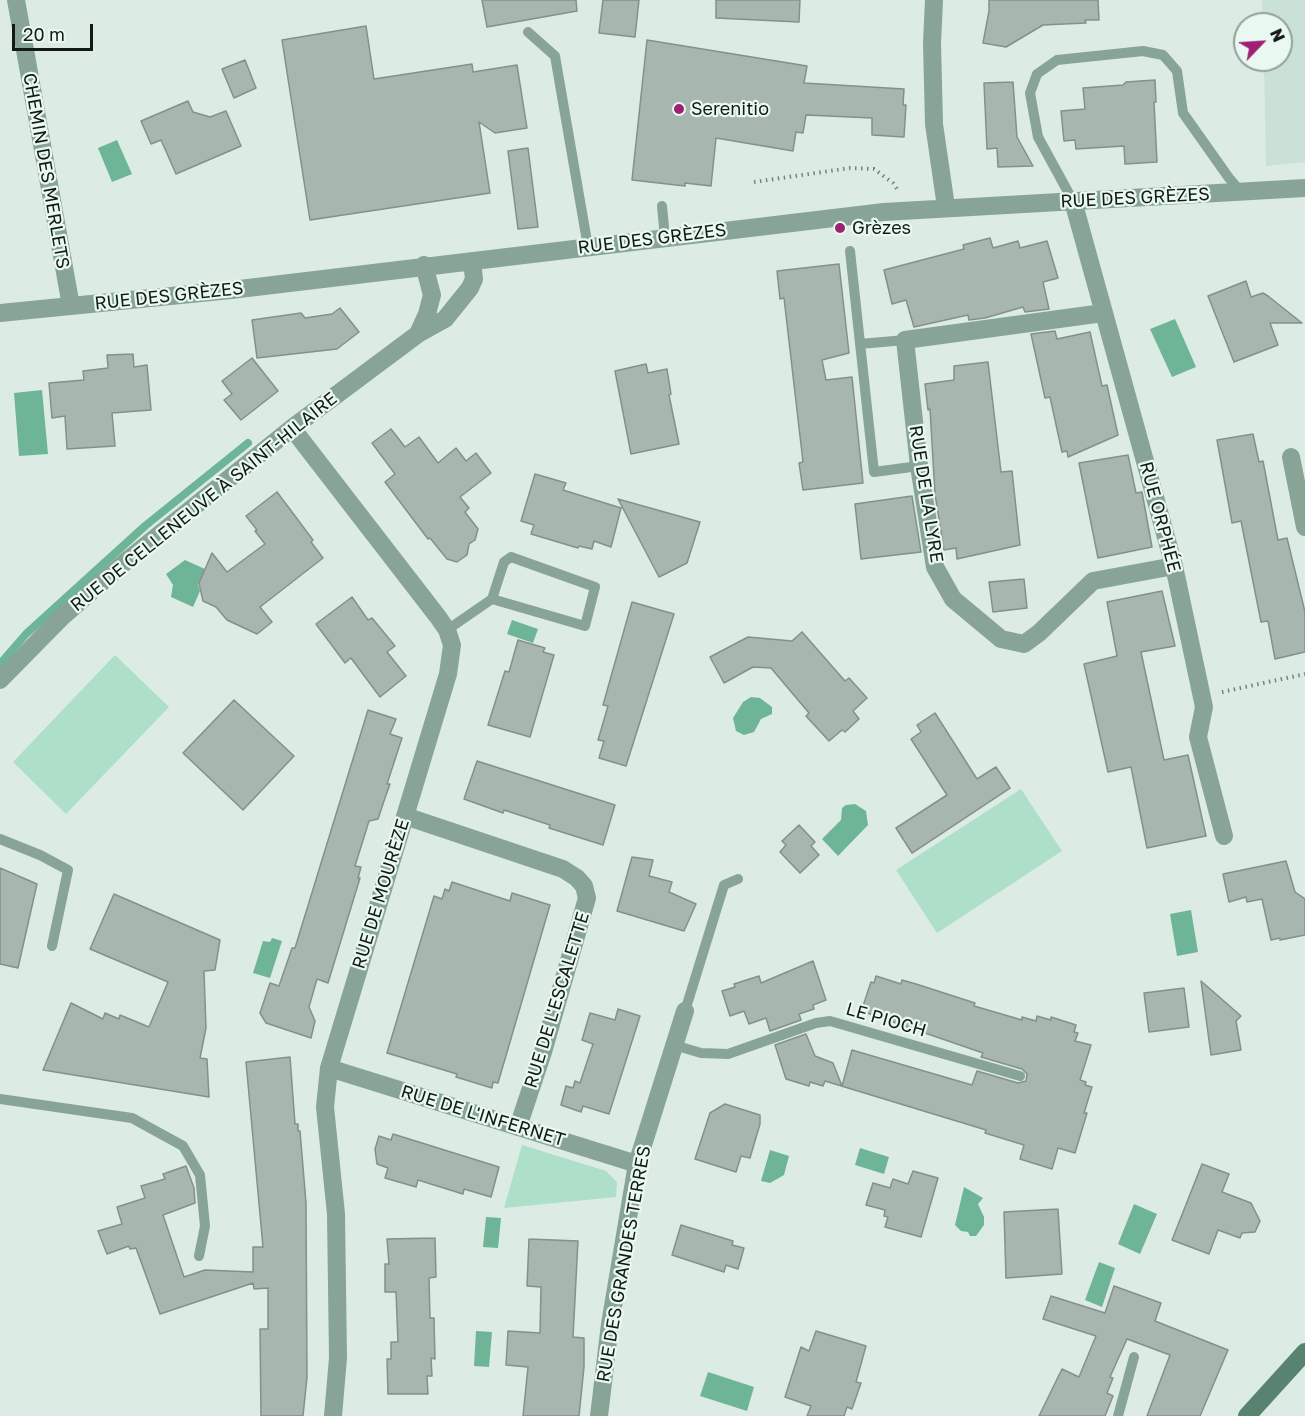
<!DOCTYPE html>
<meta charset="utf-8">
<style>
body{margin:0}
#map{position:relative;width:1305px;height:1416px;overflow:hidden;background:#dcece4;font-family:"Golos Text",sans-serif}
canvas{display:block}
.north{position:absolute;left:1233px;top:12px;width:60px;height:60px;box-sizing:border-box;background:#e9f9f1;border:2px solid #939f99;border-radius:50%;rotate:65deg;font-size:16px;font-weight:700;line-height:24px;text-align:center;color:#131916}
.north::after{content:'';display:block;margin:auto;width:21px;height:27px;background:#9f1f73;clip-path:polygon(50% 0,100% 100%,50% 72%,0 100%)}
.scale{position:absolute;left:12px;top:24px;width:81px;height:27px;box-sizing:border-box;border:3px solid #131916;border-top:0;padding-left:8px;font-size:18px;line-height:21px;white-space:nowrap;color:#131916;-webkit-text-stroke:4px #e9f9f1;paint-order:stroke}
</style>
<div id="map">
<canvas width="1305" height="1416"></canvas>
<div class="north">N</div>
<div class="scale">20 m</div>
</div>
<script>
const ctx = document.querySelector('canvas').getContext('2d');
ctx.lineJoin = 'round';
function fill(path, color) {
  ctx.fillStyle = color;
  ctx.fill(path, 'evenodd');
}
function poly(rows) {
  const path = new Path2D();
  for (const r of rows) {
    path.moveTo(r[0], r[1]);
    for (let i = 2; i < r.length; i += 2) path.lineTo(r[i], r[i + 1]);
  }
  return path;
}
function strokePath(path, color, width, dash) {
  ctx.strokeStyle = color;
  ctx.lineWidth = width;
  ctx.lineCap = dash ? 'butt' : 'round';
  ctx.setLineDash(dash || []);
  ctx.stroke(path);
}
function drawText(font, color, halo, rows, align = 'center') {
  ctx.font = font + ' "Golos Text",sans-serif';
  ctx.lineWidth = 4.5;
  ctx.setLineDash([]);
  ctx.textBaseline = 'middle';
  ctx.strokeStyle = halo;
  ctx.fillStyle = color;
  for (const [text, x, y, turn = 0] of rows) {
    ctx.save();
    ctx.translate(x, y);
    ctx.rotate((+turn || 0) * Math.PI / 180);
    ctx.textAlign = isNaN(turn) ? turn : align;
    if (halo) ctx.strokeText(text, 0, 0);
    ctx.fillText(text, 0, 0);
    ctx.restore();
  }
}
fill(poly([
 [1262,0,1305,0,1305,162,1266,166,1264,60,1281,60,1281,24,1263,24]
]), '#c9e1d6');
fill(poly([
 [115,655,169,707,66,814,13,762],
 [1021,789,1062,851,937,933,896,870],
 [522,1145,606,1171,617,1182,616,1197,504,1208]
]), '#addfc9');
fill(poly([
 [117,140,132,174,112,182,98,148],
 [1175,319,1196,367,1172,377,1150,329],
 [42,390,48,454,19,456,14,393],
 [185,560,205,569,198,584,200,591,193,607,171,597,173,585,166,574],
 [512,620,538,629,533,643,507,634],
 [751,697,760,698,772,707,772,714,761,719,754,732,744,735,736,731,733,718,743,702],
 [855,804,866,811,868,825,838,856,822,839,841,820,842,808,846,805],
 [1191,910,1198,952,1177,956,1170,914],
 [272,938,282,941,270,978,253,973,263,941,270,942],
 [860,1148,889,1157,884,1174,855,1165],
 [770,1150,789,1156,784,1175,770,1183,761,1181],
 [964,1187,983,1198,978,1204,984,1217,984,1225,976,1236,970,1236,968,1232,961,1231,955,1225],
 [1134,1204,1157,1214,1140,1254,1118,1244],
 [486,1217,501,1218,498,1248,483,1247],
 [1099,1262,1115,1268,1102,1307,1085,1300],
 [476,1331,492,1332,489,1367,474,1366],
 [708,1372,754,1387,747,1411,700,1396]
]), '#6eb497');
strokePath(poly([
 [0,664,26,634,145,526,248,443]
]), '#6eb497', 8);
const building = poly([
 [482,0,576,0,577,11,487,27,482,0],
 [603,0,639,0,635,37,599,33,603,0],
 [716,0,800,0,799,22,716,18,716,0],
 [989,0,1098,0,1099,20,1085,20,1086,23,1043,25,1006,47,983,43,989,11,989,0],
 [366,26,374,79,472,64,473,72,517,65,527,128,495,133,479,122,490,193,310,220,282,40,366,26],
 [647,40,807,66,804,83,904,89,903,105,906,105,904,137,872,135,872,118,806,115,803,133,796,132,793,151,716,138,711,186,685,183,685,186,632,180,647,40],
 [245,60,256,88,234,98,222,69,245,60],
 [1155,80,1156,102,1154,102,1157,162,1125,164,1124,146,1076,149,1075,140,1064,141,1061,111,1085,109,1083,88,1123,85,1126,82,1155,80],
 [1013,82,1017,137,1033,166,998,167,997,148,987,149,984,83,1013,82],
 [188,101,193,112,210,117,226,111,241,146,176,174,161,140,151,144,141,121,188,101],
 [528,148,538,227,518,229,508,151,528,148],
 [990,238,993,248,1018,241,1020,248,1047,241,1058,278,1043,282,1049,309,1025,312,1023,307,985,318,969,320,968,315,914,327,906,300,892,304,884,270,964,249,963,245,990,238],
 [839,264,849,353,822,360,826,380,852,377,863,483,803,490,799,463,803,462,787,324,784,298,780,299,777,271,839,264],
 [1246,281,1251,297,1263,293,1268,296,1302,323,1270,323,1278,345,1234,362,1208,296,1246,281],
 [340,308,359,332,337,349,257,358,252,320,301,313,305,318,332,314,340,308],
 [1055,331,1057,339,1090,332,1102,386,1107,385,1118,435,1068,457,1067,451,1062,452,1050,397,1045,398,1031,334,1055,331],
 [133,354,134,367,147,365,151,410,112,413,115,446,67,449,65,416,52,418,49,383,84,380,83,371,108,368,107,355,133,354],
 [252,358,278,391,241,420,224,400,232,394,222,381,252,358],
 [988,362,1001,472,1012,471,1020,545,957,559,956,548,944,550,935,494,930,409,928,410,925,384,954,380,954,366,988,362],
 [646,364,648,373,667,369,671,394,669,395,679,444,631,454,615,371,646,364],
 [391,429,405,447,419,437,438,463,456,448,466,461,476,453,491,473,460,497,469,508,465,512,478,529,475,540,469,544,467,555,457,562,447,559,430,538,428,539,385,482,395,474,372,443,391,429],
 [1253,434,1259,462,1263,461,1278,540,1287,538,1305,612,1305,652,1275,659,1268,621,1261,622,1241,521,1232,523,1217,440,1253,434],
 [1128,455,1136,493,1142,492,1152,547,1098,558,1079,463,1128,455],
 [535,474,566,483,563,490,621,508,611,547,594,541,592,549,579,546,578,548,531,534,534,525,521,521,535,474],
 [277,492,313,540,311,542,323,558,260,607,272,622,257,634,227,620,216,607,203,601,199,583,212,553,227,572,265,544,255,531,257,530,246,516,277,492],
 [912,496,921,552,861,559,855,504,912,496],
 [618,499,700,522,687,563,659,577,618,499],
 [1024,579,1027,608,993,612,989,582,1024,579],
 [1162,591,1175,646,1141,652,1164,760,1188,755,1206,836,1147,848,1131,767,1108,772,1084,664,1117,656,1107,602,1162,591],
 [352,597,368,620,372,618,395,646,387,652,406,676,380,697,351,658,345,663,316,624,352,597],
 [632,602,674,614,626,766,599,758,604,741,598,740,608,706,603,705,632,602],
 [802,632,845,681,849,678,867,698,853,711,859,719,845,732,842,730,829,741,806,716,809,713,771,668,753,667,724,683,710,657,748,637,792,641,802,632],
 [518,640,545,648,543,652,554,655,530,737,488,725,505,671,509,672,518,640],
 [234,700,294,756,243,810,183,753,234,700],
 [368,710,396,719,390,734,402,738,387,784,390,784,384,801,378,819,369,821,355,866,361,867,358,878,360,878,328,983,317,979,309,1007,315,1021,311,1038,266,1023,260,1013,270,983,279,986,292,948,295,948,368,710],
 [935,713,977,779,996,767,1010,788,912,853,896,828,947,795,911,739,921,732,917,725,935,713],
 [477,761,615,805,603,845,549,828,550,825,504,810,503,813,464,799,477,761],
 [799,825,815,842,811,846,819,855,800,873,780,852,786,845,782,841,799,825],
 [632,857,653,860,649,876,672,882,669,892,696,904,684,931,617,911,632,857],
 [1286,861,1295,892,1305,899,1305,935,1280,940,1280,938,1271,940,1262,899,1247,902,1246,897,1229,902,1223,874,1286,861],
 [0,868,37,884,18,968,0,964,0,868],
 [452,882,510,901,512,893,550,905,498,1083,493,1082,492,1088,456,1077,457,1074,387,1053,434,896,442,899,445,889,449,891,452,882],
 [114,894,220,940,215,970,204,971,206,1028,200,1058,207,1059,209,1097,43,1070,71,1003,103,1019,105,1013,119,1019,120,1015,149,1027,168,982,90,949,114,894],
 [813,961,826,1000,813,1005,814,1009,799,1014,801,1020,770,1031,766,1018,749,1024,744,1011,730,1016,722,991,735,987,734,984,759,976,761,983,813,961],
 [876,976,901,984,902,980,916,984,975,1003,974,1006,1022,1020,1022,1017,1036,1021,1037,1016,1051,1020,1051,1017,1076,1025,1074,1032,1078,1033,1075,1041,1091,1045,1080,1080,1086,1082,1085,1085,1092,1087,1084,1113,1087,1113,1075,1153,1058,1148,1052,1169,1020,1159,1024,1145,985,1133,986,1130,825,1081,823,1086,810,1082,809,1086,786,1079,775,1045,806,1034,815,1056,833,1063,842,1086,852,1050,972,1085,977,1071,1018,1083,1026,1081,1027,1074,1022,1069,981,1057,983,1053,864,1012,864,1003,871,982,874,983,876,976],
 [1201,981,1241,1016,1236,1021,1241,1050,1211,1055,1201,981],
 [1184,988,1189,1027,1149,1032,1144,993,1184,988],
 [618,1009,640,1016,609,1114,583,1106,581,1112,561,1105,566,1086,573,1088,575,1081,580,1083,593,1044,582,1040,590,1013,615,1020,618,1009],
 [290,1057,295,1124,298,1124,298,1131,300,1131,306,1203,307,1377,303,1416,261,1416,260,1329,268,1329,268,1288,254,1289,253,1283,160,1314,136,1248,130,1249,129,1246,107,1254,98,1231,122,1224,117,1207,145,1198,141,1186,165,1179,163,1174,186,1166,194,1188,195,1203,163,1215,184,1277,205,1270,253,1272,253,1247,263,1247,246,1062,290,1057],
 [725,1104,760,1115,760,1124,750,1158,741,1156,736,1172,695,1159,710,1113,725,1104],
 [393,1134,499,1167,491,1197,464,1189,463,1194,418,1180,416,1187,385,1178,388,1168,377,1164,375,1149,379,1136,391,1140,393,1134],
 [1202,1164,1229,1174,1222,1192,1251,1203,1260,1221,1255,1232,1242,1233,1240,1238,1218,1230,1209,1254,1172,1240,1202,1164],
 [913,1171,938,1178,921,1237,885,1227,888,1217,884,1216,885,1210,866,1205,873,1183,890,1188,893,1179,908,1184,913,1171],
 [1058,1209,1062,1274,1006,1278,1004,1212,1058,1209],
 [681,1225,733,1241,732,1245,744,1248,738,1269,726,1265,724,1272,672,1255,681,1225],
 [435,1238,436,1277,429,1278,430,1318,434,1318,435,1359,431,1358,432,1376,427,1376,428,1394,388,1394,387,1359,391,1359,391,1342,398,1342,396,1292,385,1292,385,1264,389,1264,387,1239,435,1238],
 [529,1239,578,1241,573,1337,584,1338,584,1367,579,1416,523,1416,528,1367,506,1365,508,1331,540,1333,541,1287,527,1286,529,1239],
 [1114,1286,1161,1303,1155,1321,1228,1350,1200,1416,1147,1416,1170,1355,1127,1339,1110,1377,1113,1378,1107,1393,1113,1396,1105,1416,1039,1416,1062,1369,1079,1377,1096,1336,1043,1319,1051,1296,1105,1313,1114,1286],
 [816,1331,866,1346,856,1382,861,1383,852,1409,847,1407,844,1416,807,1416,811,1406,785,1397,801,1347,809,1351,816,1331]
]);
fill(building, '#a7b6af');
strokePath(building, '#83918a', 1.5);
strokePath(poly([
 [754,182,850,168,874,169,893,183,897,189],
 [1222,692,1305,674]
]), '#78837e', 4, [1.5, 4.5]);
strokePath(poly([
 [528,32,555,56,588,247],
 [1073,201,1038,137,1030,93,1037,74,1057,60,1143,51,1163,55,1177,71,1183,113,1229,178,1241,192],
 [662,206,665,238],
 [850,251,874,472,919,466],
 [860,344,905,340],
 [447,630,492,599,504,562,511,557,595,587,585,626,492,599],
 [0,839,40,855,68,870,52,946],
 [685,1011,724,885,738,879],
 [674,1045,701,1053,728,1054,816,1023,830,1021,1020,1076],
 [0,1099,132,1118,183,1146,200,1175,205,1226,199,1256],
 [1118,1416,1134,1357]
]), '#87a497', 10);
strokePath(poly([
 [16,0,71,306],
 [934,0,932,43,934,124,946,207],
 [1073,201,1174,566,1204,707,1198,737,1224,836],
 [0,313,231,290,884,212,1305,188],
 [1103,313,905,340,919,466,935,567,953,599,1001,639,1024,644,1039,633,1093,581,1174,566],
 [418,334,427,314,432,295,424,265],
 [292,428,438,617,447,630,452,645,448,674,329,1068,325,1107,336,1214,338,1358,333,1416],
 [1291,457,1305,527],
 [0,680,62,617,125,562,292,428,418,334,445,319,470,288,474,279,472,261],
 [405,816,563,869,577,878,584,886,587,898,543,1052,518,1127],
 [329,1068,637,1164],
 [599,1416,610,1324,637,1164,685,1011]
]), '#87a497', 18);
strokePath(poly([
 [1247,1416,1305,1352]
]), '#578370', 18);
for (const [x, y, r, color] of [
 [679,109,6,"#9f1f73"],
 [840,228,6,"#9f1f73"]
]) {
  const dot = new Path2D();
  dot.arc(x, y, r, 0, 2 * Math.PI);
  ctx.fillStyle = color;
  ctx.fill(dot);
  strokePath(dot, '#e9f9f1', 2);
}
drawText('18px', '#131916', '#e9f9f1', [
 ["Serenitio",691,109],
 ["Grèzes",852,228]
], 'left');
drawText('18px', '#131916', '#e9f9f1', [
 ["CHEMIN DES MERLETS",46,171,80],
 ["RUE DES GRÈZES",1135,198,-3],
 ["RUE DES GRÈZES",652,239,-7],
 ["RUE DES GRÈZES",169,296,-6],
 ["RUE DE LA LYRE",926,494,81],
 ["RUE DE CELLENEUVE À SAINT-HILAIRE",204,502,-39],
 ["RUE ORPHÉE",1160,517,75],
 ["RUE DE MOURÈZE",381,894,-73],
 ["RUE DE L'ESCALETTE",557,1000,-73],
 ["LE PIOCH",886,1020,16],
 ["RUE DE L'INFERNET",483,1116,17],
 ["RUE DES GRANDES TERRES",624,1264,-80]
]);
</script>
